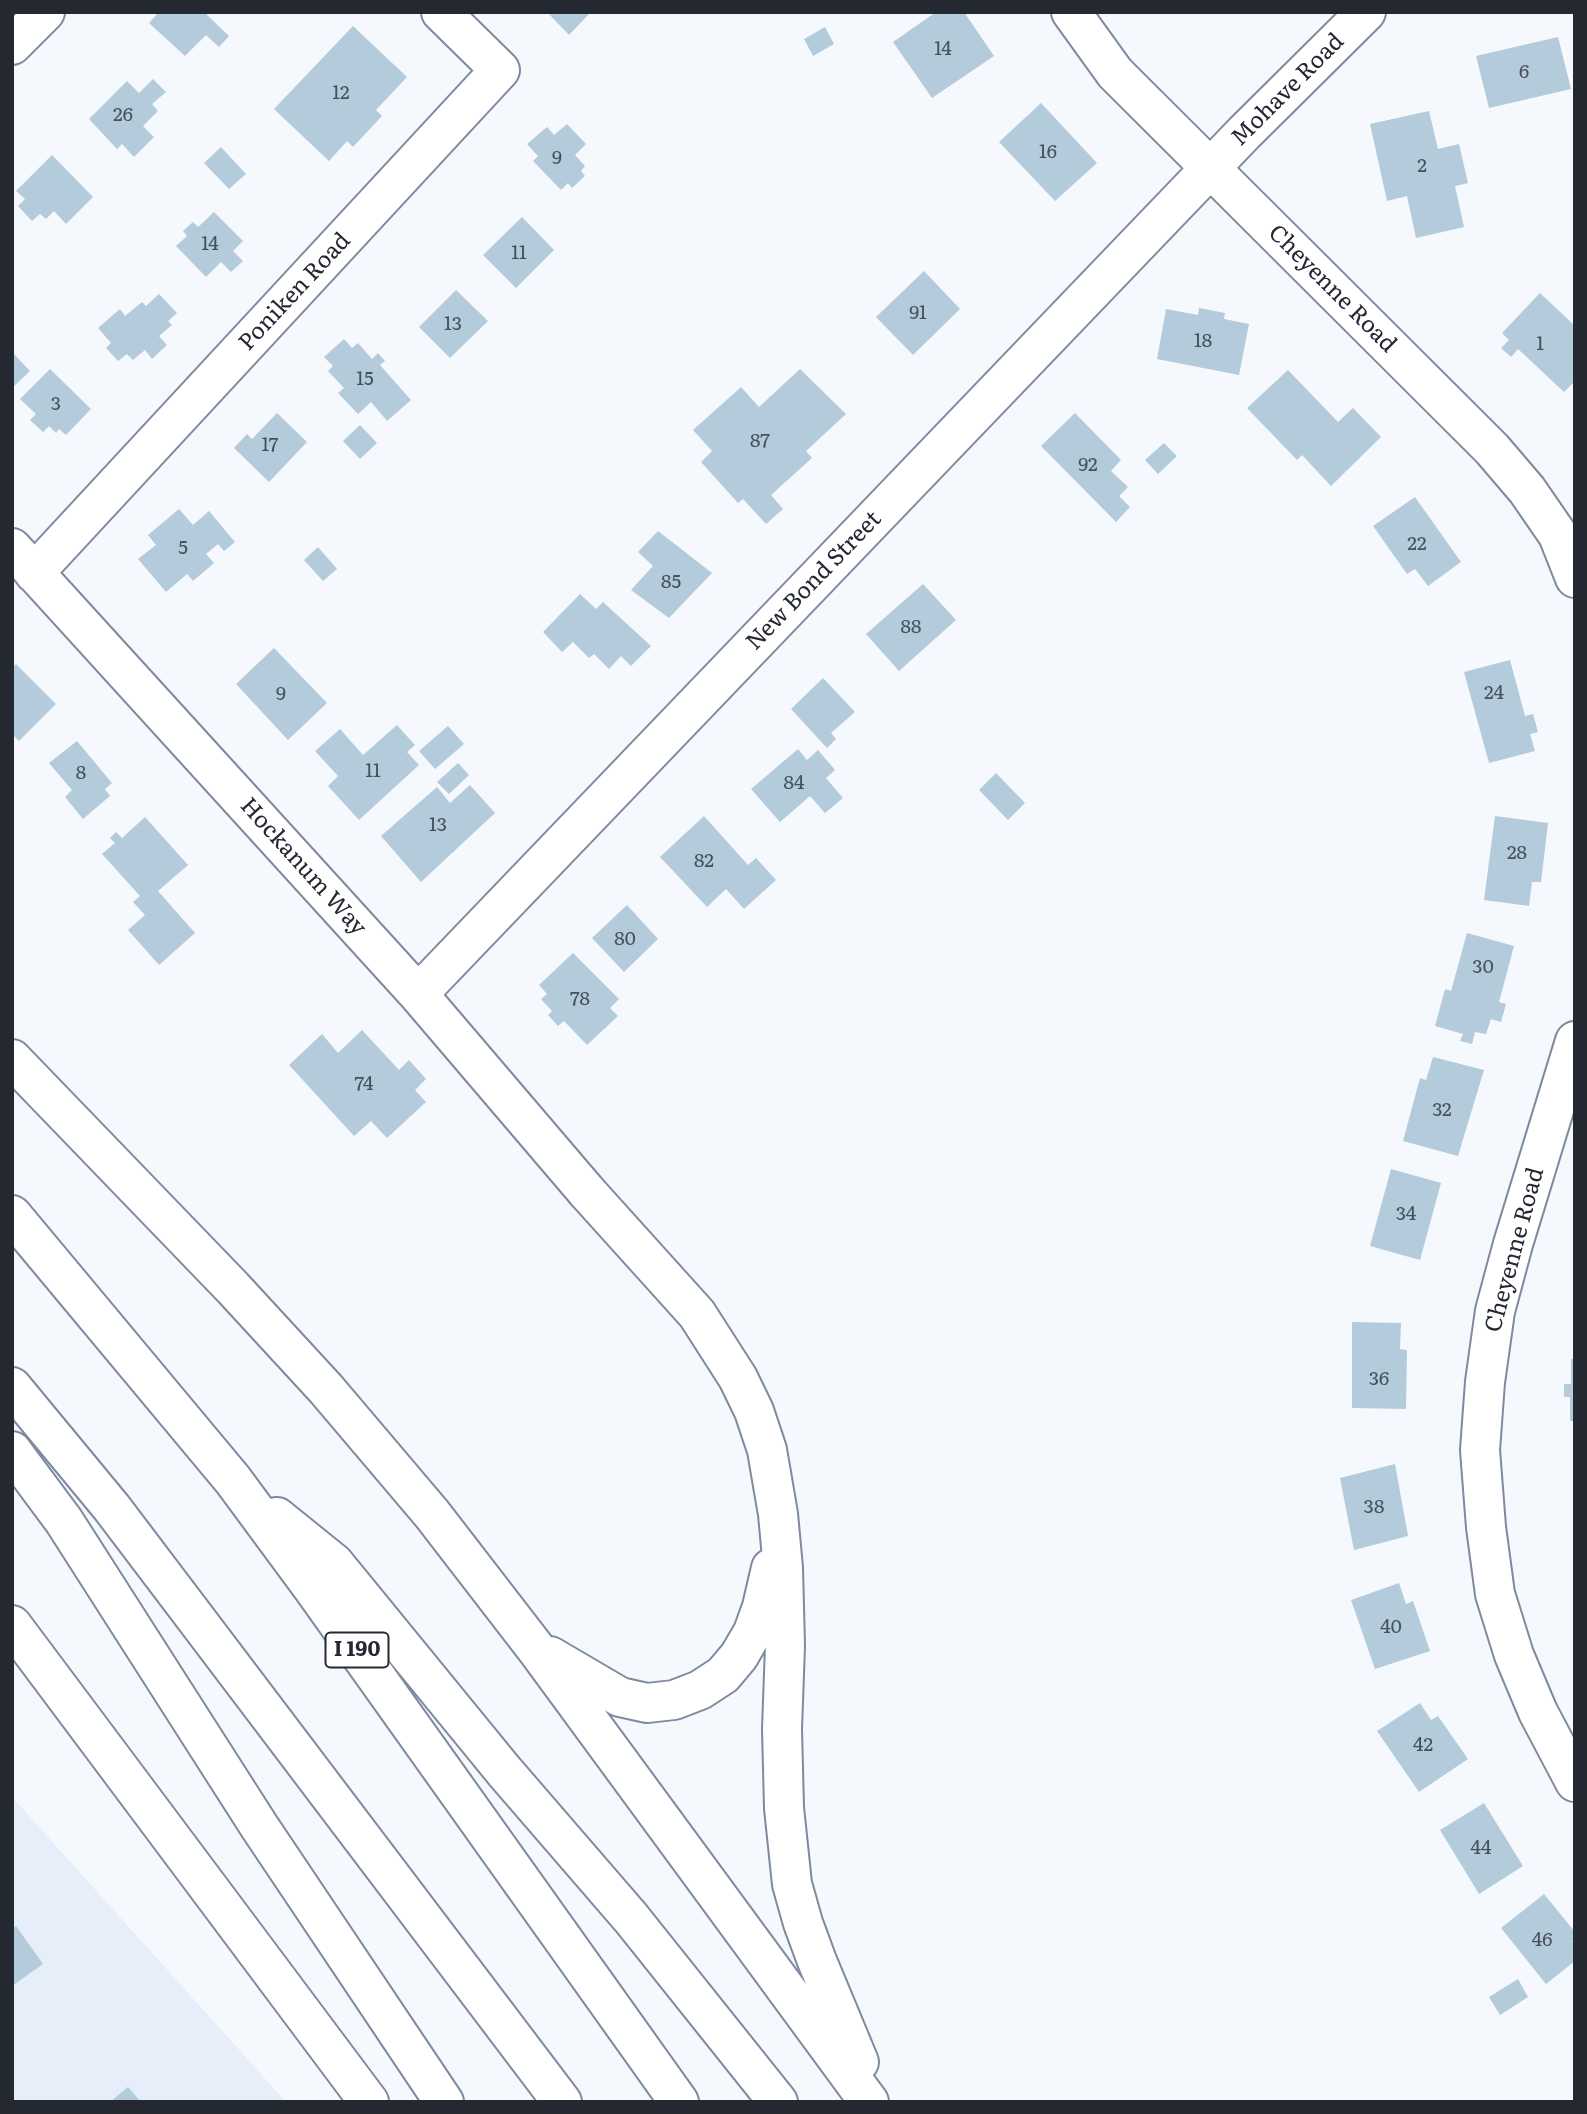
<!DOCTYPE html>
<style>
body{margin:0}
#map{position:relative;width:1587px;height:2114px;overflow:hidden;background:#f5f8fc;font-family:Literata,serif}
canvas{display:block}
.frame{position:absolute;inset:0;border:14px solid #232831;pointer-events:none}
</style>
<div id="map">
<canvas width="1587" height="2114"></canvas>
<div class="frame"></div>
</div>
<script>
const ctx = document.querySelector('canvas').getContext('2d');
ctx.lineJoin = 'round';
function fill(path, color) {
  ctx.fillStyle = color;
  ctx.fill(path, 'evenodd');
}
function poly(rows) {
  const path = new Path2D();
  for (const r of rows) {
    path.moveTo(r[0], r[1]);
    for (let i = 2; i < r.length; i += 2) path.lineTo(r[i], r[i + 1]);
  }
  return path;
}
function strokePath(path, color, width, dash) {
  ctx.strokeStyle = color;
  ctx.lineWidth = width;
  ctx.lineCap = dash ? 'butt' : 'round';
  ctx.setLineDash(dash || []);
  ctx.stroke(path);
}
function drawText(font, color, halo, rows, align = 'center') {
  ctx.font = font + ' Literata,serif';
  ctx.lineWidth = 5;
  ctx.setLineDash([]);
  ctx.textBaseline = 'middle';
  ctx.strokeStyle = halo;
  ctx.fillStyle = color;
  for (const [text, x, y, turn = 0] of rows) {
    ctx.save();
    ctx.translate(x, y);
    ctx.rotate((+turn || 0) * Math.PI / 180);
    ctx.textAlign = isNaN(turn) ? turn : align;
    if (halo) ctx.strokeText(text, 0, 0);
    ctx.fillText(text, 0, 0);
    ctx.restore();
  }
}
fill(poly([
 [12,1797,286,2102,12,2102]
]), '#e6eef9');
fill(poly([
 [159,12,204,12,229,36,219,47,206,35,185,56,149,23],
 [547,12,591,12,569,35],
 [936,12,964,12,994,56,932,98,893,42],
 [353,26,407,77,376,110,382,116,353,147,347,141,329,161,274,109],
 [825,27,834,44,813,56,804,39],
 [1558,37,1571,89,1489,108,1476,56],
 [153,79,166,92,152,104,158,111,143,126,154,137,134,157,122,144,117,149,89,119,127,81,139,93],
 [1041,103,1097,163,1055,201,999,142],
 [1429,111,1438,149,1459,144,1468,183,1455,186,1464,227,1416,238,1407,196,1387,201,1370,124],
 [567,124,586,144,575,155,585,166,581,171,585,176,572,188,568,183,561,190,533,161,538,156,527,144,547,127,554,135],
 [221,147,246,174,229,189,204,163],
 [52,155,93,197,66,224,54,211,46,219,40,214,32,221,18,206,25,199,16,191],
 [214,212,243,241,233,251,243,261,231,272,221,262,206,277,176,246,187,236,183,231,193,222,198,227],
 [522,217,554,250,516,288,483,255],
 [924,271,960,309,913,355,876,317],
 [456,290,488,321,450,358,419,327],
 [1540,293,1575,326,1575,381,1564,392,1518,349,1511,357,1501,348,1509,340,1502,333],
 [159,294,177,313,168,321,172,325,159,336,167,345,152,359,145,350,133,360,127,354,118,361,106,348,111,343,98,328,120,309,125,316,142,302,146,306],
 [1199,308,1225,313,1224,319,1249,324,1239,375,1157,359,1166,309,1198,315],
 [344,339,352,348,358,343,372,359,378,353,385,361,380,365,411,400,387,421,371,402,358,414,338,393,344,388,328,371,333,366,324,357],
 [12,352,30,371,12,388],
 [50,369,91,409,66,435,59,429,56,433,49,426,43,432,30,420,36,414,20,399],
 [800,369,846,414,806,451,812,458,771,495,783,509,766,524,743,499,738,503,701,462,712,451,693,430,741,387,759,407],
 [1288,370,1338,422,1353,408,1381,437,1331,486,1302,455,1297,460,1247,408],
 [277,413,307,442,269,482,234,448,247,434,252,439],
 [1075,413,1121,460,1111,471,1128,487,1119,496,1130,507,1116,522,1041,446],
 [360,425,377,443,360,459,343,441],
 [1164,443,1177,456,1158,474,1145,460],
 [1415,497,1461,562,1428,586,1415,569,1407,574,1373,526],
 [179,509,193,525,209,511,235,542,224,551,218,544,206,554,214,563,193,581,187,574,166,592,138,559,156,545,148,535],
 [658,531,712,573,669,618,631,590,653,566,638,552],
 [318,547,337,569,323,581,304,560],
 [923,584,956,620,899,671,866,634],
 [580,594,596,609,603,602,651,646,631,666,621,656,609,669,594,654,589,658,573,642,562,652,543,632],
 [274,648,327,703,288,740,236,684],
 [1510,660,1525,716,1533,714,1538,732,1530,734,1535,751,1489,763,1464,672],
 [16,664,56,704,19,741,12,734,12,668],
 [823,678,855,712,831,733,836,739,827,748,791,709],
 [397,725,415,745,407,752,419,765,359,820,328,786,338,776,315,751,340,729,363,755],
 [448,726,464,744,435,769,419,751],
 [77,741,112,783,105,789,110,796,83,819,65,797,72,790,49,763],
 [798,749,807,760,818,750,835,770,826,778,843,798,825,813,810,796,780,822,751,789],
 [458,763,469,775,449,794,437,782],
 [996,773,1025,803,1008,820,979,790],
 [470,785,495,813,421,882,381,836,437,787,450,803],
 [704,816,748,865,756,858,776,880,744,909,726,889,707,907,660,857],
 [1495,816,1548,823,1541,882,1532,882,1529,906,1484,900],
 [145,817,188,865,158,891,195,933,159,965,128,930,145,915,133,902,140,896,102,854,115,843,110,838,116,832,122,838],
 [627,905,658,939,624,972,592,938],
 [1467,933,1514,946,1499,1002,1506,1004,1501,1022,1491,1019,1486,1034,1475,1032,1472,1044,1460,1041,1463,1034,1435,1026,1445,989,1451,991],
 [573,953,619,999,610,1008,618,1016,587,1045,564,1021,558,1026,548,1015,552,1011,541,999,547,994,539,985],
 [362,1030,399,1070,409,1060,426,1079,415,1090,426,1102,387,1138,371,1121,354,1136,289,1065,322,1034,338,1053],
 [1433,1057,1484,1070,1458,1156,1403,1141,1420,1078,1426,1080],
 [1391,1169,1441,1183,1420,1260,1370,1246],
 [1352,1322,1401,1323,1400,1349,1407,1350,1406,1409,1352,1408],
 [1571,1359,1575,1359,1575,1421,1570,1421,1570,1397,1564,1397,1564,1384,1571,1384],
 [1395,1464,1408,1536,1354,1550,1340,1478],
 [1399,1583,1406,1604,1413,1601,1430,1651,1375,1669,1351,1600],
 [1420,1703,1431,1720,1438,1716,1468,1759,1419,1792,1377,1731],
 [1484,1803,1523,1866,1479,1894,1440,1830],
 [1544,1894,1575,1932,1575,1939,1572,1941,1575,1945,1575,1961,1546,1984,1501,1928],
 [16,1926,43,1964,12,1986,12,1929],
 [1518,1979,1528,1997,1500,2015,1489,1997],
 [128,2087,141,2102,110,2102]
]), '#b3cbdb');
const street = poly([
 [1071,12,1115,73,1492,449,1527,490,1558,535,1575,578],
 [12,45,45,12],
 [12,548,418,994,587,1192],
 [34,573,500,70,441,12],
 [418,994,1244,133,1366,12],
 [1575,1041,1513,1244,1495,1311,1485,1382,1480,1450,1486,1527,1495,1594,1514,1655,1538,1712,1575,1782]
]);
const highway = poly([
 [12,1059,233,1288,326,1389,432,1514,540,1654,869,2102],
 [587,1192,697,1314,738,1378,754,1411,767,1450,778,1514,783,1568,785,1646,782,1729,784,1808,792,1884,803,1923,817,1961,859,2062],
 [12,1215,233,1480,312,1587,679,2102],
 [12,1387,112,1508,562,2102],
 [12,1451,64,1521,259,1826,444,2102],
 [277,1517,334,1563,504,1771,631,1918,778,2102],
 [12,1625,369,2102],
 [550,1656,620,1697,647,1703,674,1700,700,1690,723,1675,739,1656,753,1632,762,1607,771,1568]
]);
strokePath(street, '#7e8a9f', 42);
strokePath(highway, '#7e8a9f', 42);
strokePath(street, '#fff', 38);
strokePath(highway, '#fff', 38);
drawText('19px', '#47515c', null, [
 ["14",943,49],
 ["6",1524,72],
 ["12",341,93],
 ["26",123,115],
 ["16",1048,152],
 ["9",557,158],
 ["2",1422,166],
 ["14",210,244],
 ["11",519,253],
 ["91",918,313],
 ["13",453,324],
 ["18",1203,341],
 ["1",1540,344],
 ["15",365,379],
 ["3",56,404],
 ["87",760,441],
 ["17",270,445],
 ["92",1088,465],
 ["22",1417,544],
 ["5",183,548],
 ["85",671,582],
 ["88",911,627],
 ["24",1494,693],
 ["9",281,694],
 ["11",373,771],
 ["8",81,773],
 ["84",794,783],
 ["13",438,825],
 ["28",1517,853],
 ["82",704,861],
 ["80",625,939],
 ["30",1483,967],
 ["78",580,999],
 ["74",364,1084],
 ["32",1442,1110],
 ["34",1406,1214],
 ["36",1379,1379],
 ["38",1374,1507],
 ["40",1391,1627],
 ["42",1423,1745],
 ["44",1481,1848],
 ["46",1542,1940]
]);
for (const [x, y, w] of [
 [357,1650,63]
]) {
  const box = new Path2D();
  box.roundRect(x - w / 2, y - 17.5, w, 35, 5);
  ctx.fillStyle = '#fff';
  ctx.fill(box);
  strokePath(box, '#232831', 2);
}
drawText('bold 21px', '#232831', null, [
 ["I 190",357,1650]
]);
drawText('23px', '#232831', '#fff', [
 ["Mohave Road",1288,90,-45],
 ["Cheyenne Road",1332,289,45],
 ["Poniken Road",295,292,-47],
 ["New Bond Street",814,581,-46],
 ["Hockanum Way",303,867,48],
 ["Cheyenne Road",1515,1250,-75]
]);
</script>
